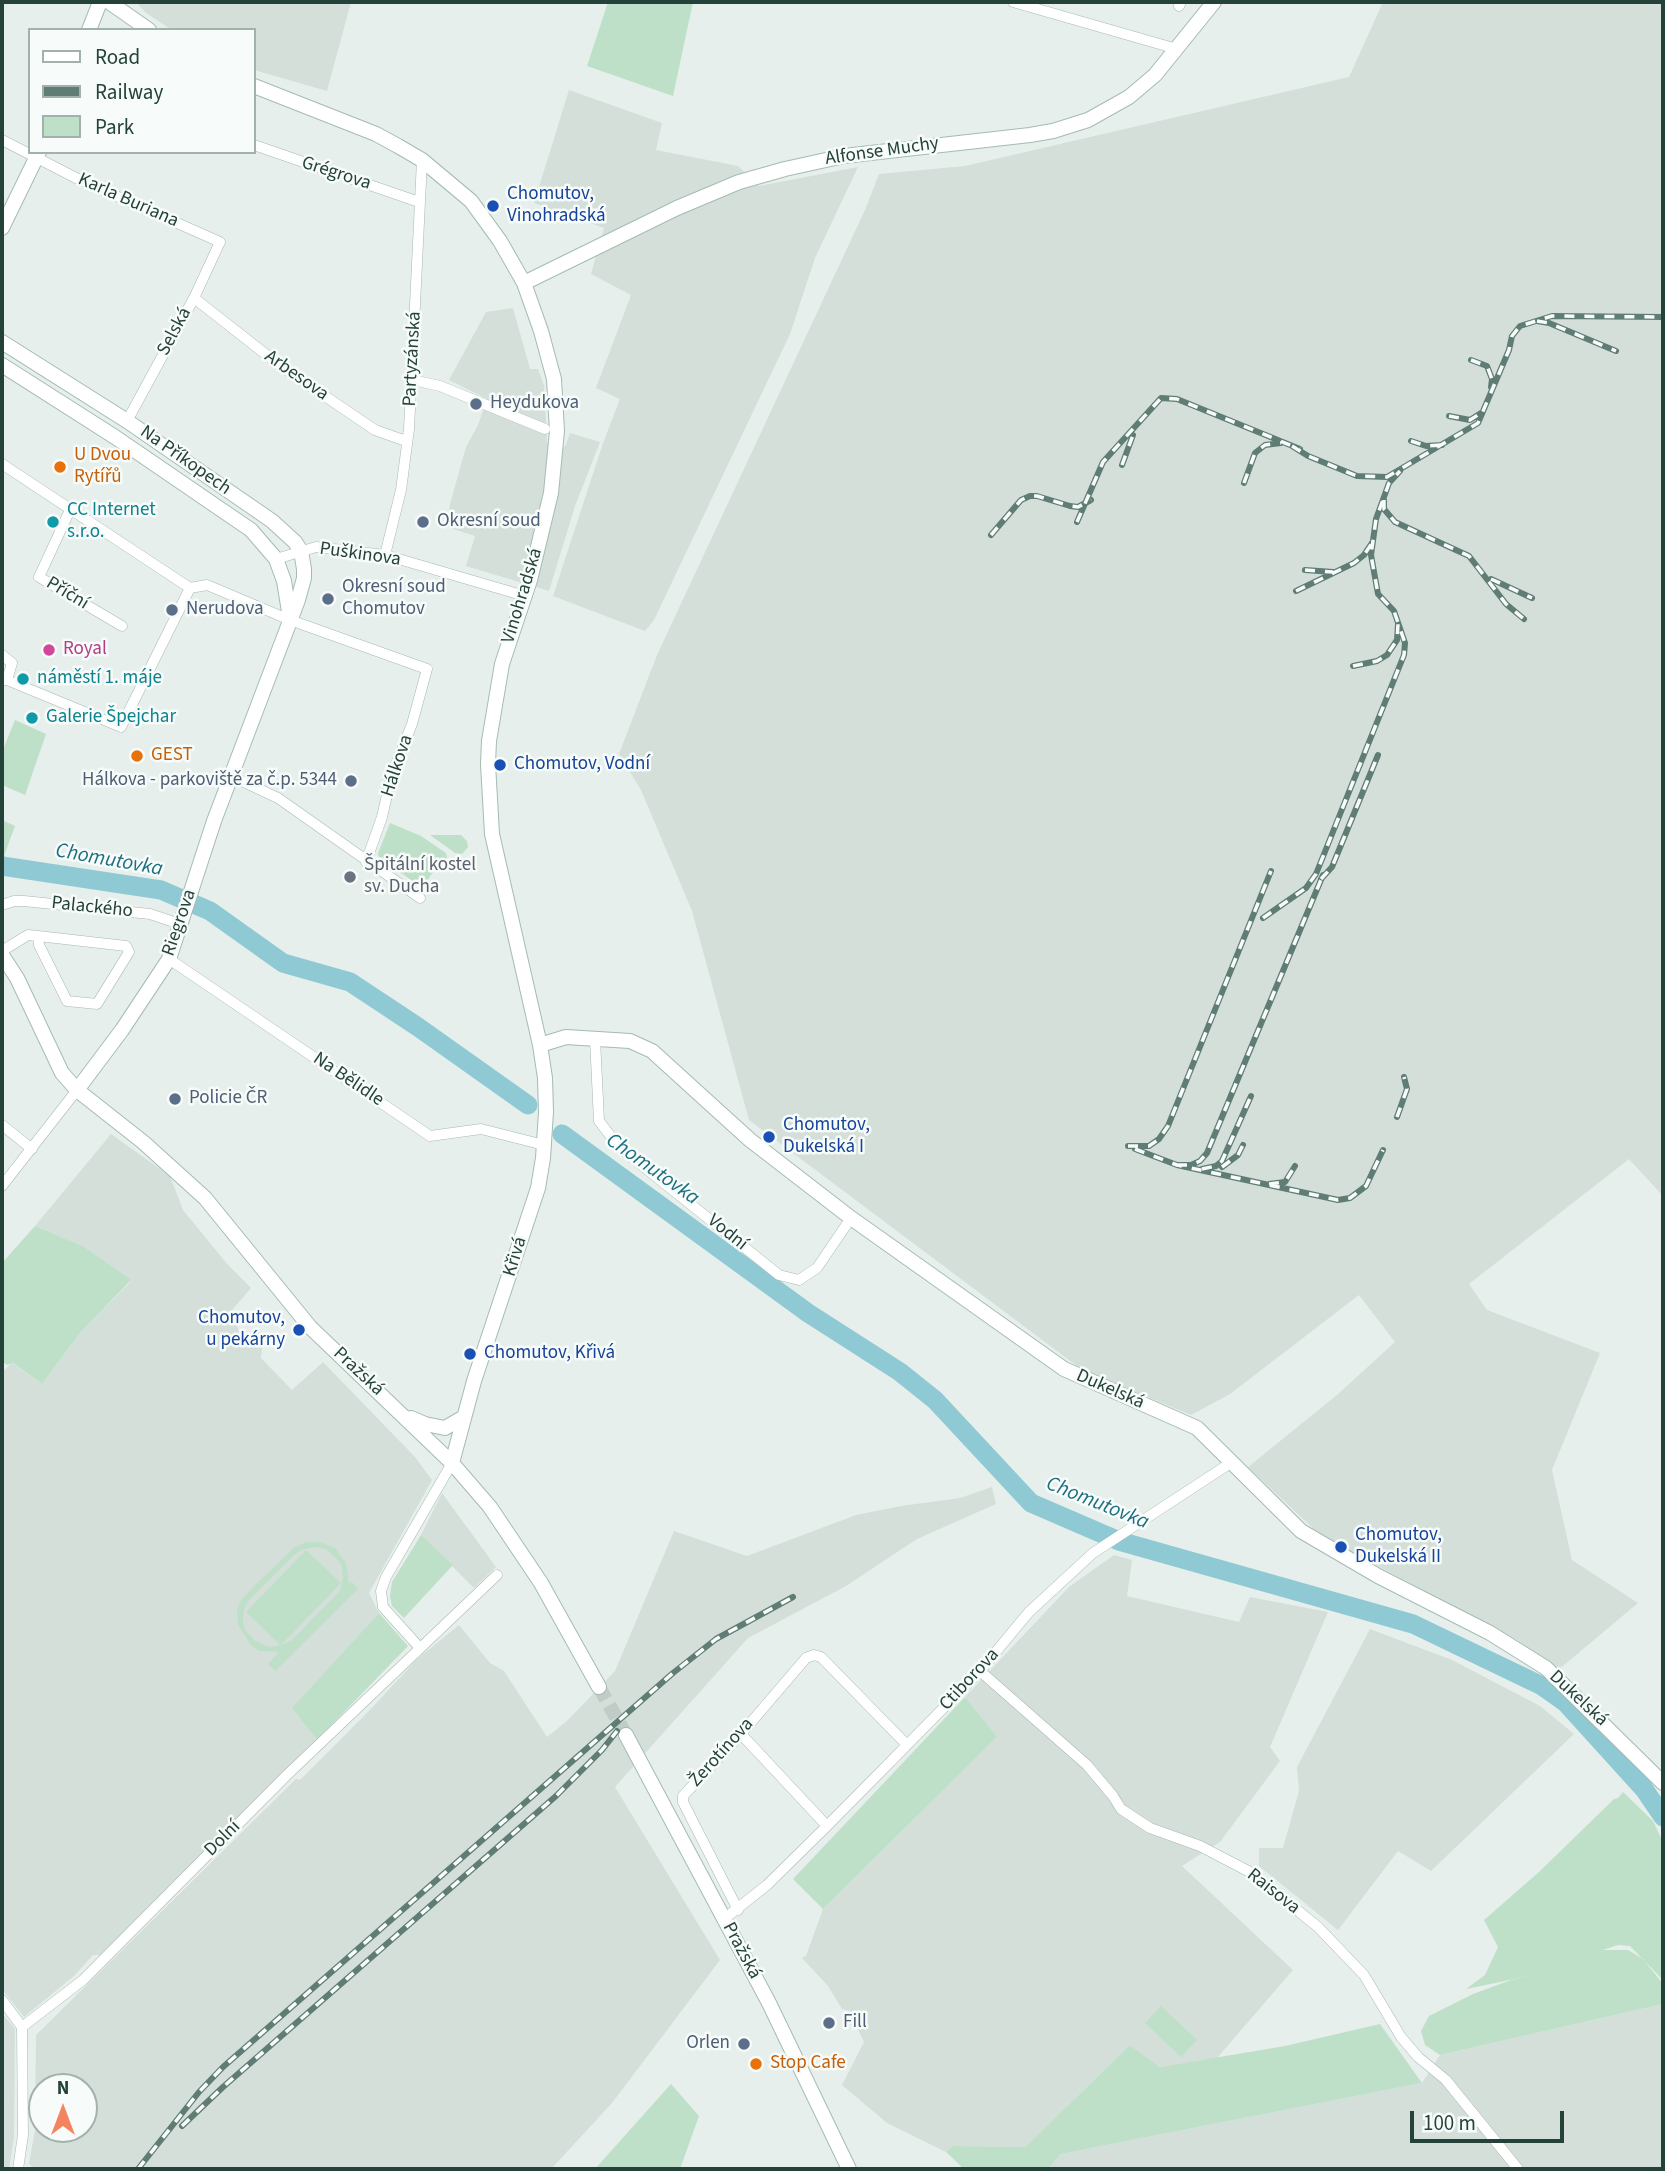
<!DOCTYPE html>
<meta charset="utf-8">
<style>
body{margin:0}
#map{position:relative;width:1665px;height:2171px;overflow:hidden;background:#e6efeb;font-family:"Source Sans 3",sans-serif}
canvas{display:block}
.frame{position:absolute;inset:0;border:4px solid #24423a;pointer-events:none}
.legend{position:absolute;left:28px;top:28px;width:228px;height:126px;box-sizing:border-box;background:#f7fbf9;border:2px solid #a3b1ad;margin:0;padding:9px 12px;list-style:none;font-size:21px;color:#24423a}
.legend li{display:flex;align-items:center;gap:14px;height:35px}
.legend b{width:35px;border:2px solid #a3b1ad}
.north{position:absolute;left:28px;top:2073px;width:70px;height:70px;box-sizing:border-box;background:#f7fbf9;border:2px solid #a3b1ad;border-radius:50%;rotate:0deg;font-size:19px;font-weight:700;line-height:28px;text-align:center;color:#24423a}
.north::after{content:'';display:block;margin:auto;width:24px;height:32px;background:#f4845f;clip-path:polygon(50% 0,100% 100%,50% 72%,0 100%)}
.scale{position:absolute;left:1410px;top:2111px;width:154px;height:32px;box-sizing:border-box;border:4px solid #24423a;border-top:0;padding-left:9px;font-size:21px;line-height:24px;white-space:nowrap;color:#24423a;-webkit-text-stroke:5px #f7fbf9;paint-order:stroke}
</style>
<div id="map">
<canvas width="1665" height="2171"></canvas>
<div class="frame"></div>
<ul class="legend">
<li><b style="height:9px;background:#fff"></b>Road</li>
<li><b style="height:9px;background:#5f7d75"></b>Railway</li>
<li><b style="height:19px;background:#bfe0c8"></b>Park</li>
</ul>
<div class="north">N</div>
<div class="scale">100 m</div>
</div>
<script>
const ctx = document.querySelector('canvas').getContext('2d');
ctx.lineJoin = 'round';
function fill(path, color) {
  ctx.fillStyle = color;
  ctx.fill(path, 'evenodd');
}
function poly(rows) {
  const path = new Path2D();
  for (const r of rows) {
    path.moveTo(r[0], r[1]);
    for (let i = 2; i < r.length; i += 2) path.lineTo(r[i], r[i + 1]);
  }
  return path;
}
function strokePath(path, color, width, dash) {
  ctx.strokeStyle = color;
  ctx.lineWidth = width;
  ctx.lineCap = dash ? 'butt' : 'round';
  ctx.setLineDash(dash || []);
  ctx.stroke(path);
}
function drawText(font, color, halo, rows, align = 'center') {
  ctx.font = font + ' "Source Sans 3",sans-serif';
  ctx.lineWidth = 5;
  ctx.setLineDash([]);
  ctx.textBaseline = 'middle';
  ctx.strokeStyle = halo;
  ctx.fillStyle = color;
  for (const [text, x, y, turn = 0] of rows) {
    ctx.save();
    ctx.translate(x, y);
    ctx.rotate((+turn || 0) * Math.PI / 180);
    ctx.textAlign = isNaN(turn) ? turn : align;
    if (halo) ctx.strokeText(text, 0, 0);
    ctx.fillText(text, 0, 0);
    ctx.restore();
  }
}
fill(poly([
 [136,2,351,2,327,91,254,70,254,30,172,30,146,13],
 [1383,2,1663,2,1663,1196,1629,1159,1469,1284,1487,1310,1600,1353,1552,1470,1572,1560,1638,1603,1557,1671,1517,1640,1320,1535,1248,1467,1337,1395,1395,1342,1359,1295,1230,1394,1191,1415,1081,1369,749,1120,692,911,641,790,619,754,657,655,865,210,879,174,965,166,1349,77],
 [569,90,662,123,656,150,738,166,759,186,858,167,815,258,790,334,654,620,645,631,553,596,603,443,620,399,596,388,631,295,591,274,604,228,534,203],
 [513,308,530,369,538,369,544,385,547,443,565,447,570,433,600,442,575,506,549,591,466,566,475,536,447,527,450,504,466,447,478,425,487,399,449,380,486,312],
 [111,1134,170,1176,183,1210,228,1265,251,1288,232,1310,241,1338,257,1329,263,1335,261,1358,292,1390,323,1362,415,1457,432,1480,369,1593,379,1613,293,1708,317,1740,100,1955,93,1955,74,1976,24,2017,2,1989,2,1372,12,1363,42,1384,80,1333,131,1281,83,1246,35,1226],
 [992,1487,996,1504,917,1539,846,1586,748,1638,615,1787,720,1960,612,2103,551,2169,35,2169,29,2164,35,2130,36,2035,296,1779,300,1780,371,1709,416,1660,459,1625,490,1663,504,1671,547,1737,567,1721,615,1671,674,1531,747,1556,856,1515,901,1506,960,1498],
 [42,2087,84,2087,84,2129,42,2129],
 [442,1493,496,1567,474,1588,421,1535],
 [1114,1555,1132,1560,1127,1596,1239,1622,1250,1597,1328,1612,1270,1747,1280,1761,1220,1842,1182,1866,1293,1970,1217,2058,1160,2067,1130,2045,1025,2147,952,2146,946,2152,887,2123,842,2085,864,2042,849,2011,842,2009,828,1986,802,1958,806,1956,823,1909,996,1738,965,1697,1069,1587],
 [1370,1629,1452,1660,1540,1706,1574,1734,1431,1871,1398,1851,1338,1930,1259,1866,1259,1848,1283,1848,1299,1791,1297,1767],
 [1663,2004,1663,2169,1048,2169,1061,2154,1422,2083,1440,2055],
 [2,2013,15,2029,14,2137,9,2169,2,2169]
]), '#d4dfda');
fill(poly([
 [608,2,693,2,673,96,587,66],
 [15,720,46,734,25,795,2,785,2,752],
 [2,820,15,826,4,856,7,858,5,864,2,863],
 [390,823,421,836,446,853,447,858,436,868,422,888,379,857,378,853],
 [430,835,461,835,467,841,468,847,462,854,455,853],
 [35,1226,83,1246,131,1280,80,1333,42,1384,13,1363,7,1365,2,1361,2,1263],
 [421,1535,453,1565,404,1618,392,1606,390,1596,392,1582],
 [306,1542,320,1542,335,1548,346,1563,349,1584,352,1582,358,1589,275,1671,268,1664,279,1652,259,1651,250,1644,238,1625,237,1609,241,1600,252,1588,295,1547],
 [314,1547,326,1549,338,1560,342,1566,343,1578,340,1591,292,1640,281,1645,341,1583,306,1550,246,1612,280,1645,269,1647,255,1641,246,1631,243,1623,244,1610,248,1601,294,1555,301,1550],
 [379,1613,408,1646,317,1740,292,1708],
 [965,1697,997,1737,823,1909,793,1879],
 [1623,1792,1653,1821,1663,1842,1663,1980,1630,1946,1618,1945,1603,1950,1628,1950,1643,1959,1663,1984,1663,2004,1440,2055,1425,2045,1421,2031,1429,2016,1473,1994,1511,1980,1544,1973,1466,1989,1485,1975,1498,1947,1484,1920,1539,1872,1614,1799,1618,1798],
 [1161,2006,1197,2040,1181,2057,1145,2023],
 [1380,2024,1422,2083,1061,2154,1048,2169,964,2169,946,2152,952,2146,1025,2147,1130,2045,1160,2067,1285,2046],
 [671,2084,699,2116,680,2169,595,2169]
]), '#bfe0c8');
strokePath(poly([
 [2,866,161,890,210,911,283,963,350,982,418,1027,528,1105],
 [562,1134,808,1313,900,1372,935,1400,1031,1503,1119,1541,1413,1624,1542,1686,1566,1703,1644,1789,1663,1817]
]), '#8ec9d4', 19);
strokePath(poly([
 [599,1687,626,1735]
]), '#bfccc8', 14, [14, 7]);
const street = poly([
 [1013,2,1177,49],
 [1179,6,1181,2],
 [2,140,78,179,220,242,194,298,127,421],
 [254,145,419,202],
 [194,298,282,367,375,430,406,441],
 [413,380,440,386,545,429],
 [2,464,190,588,207,585,290,620,427,669,412,724,391,777,382,817,366,862],
 [70,510,39,577,122,626],
 [385,555,401,490,409,429,422,160],
 [276,559,316,547,385,555,525,596],
 [2,655,12,663,7,680,2,680],
 [7,680,121,727,190,588],
 [231,776,278,798,420,898],
 [2,905,14,901,24,901,150,914,180,924],
 [2,951,28,935,38,936,126,946,129,952,97,1004,67,1001,39,945,38,936],
 [169,959,430,1136,481,1129,544,1145],
 [595,1039,599,1121,619,1147,779,1275,799,1280,817,1268,851,1218],
 [2,1125,32,1149],
 [2,1186,77,1090],
 [420,1648,383,1607,381,1591,386,1577,452,1463],
 [980,1671,1087,1765,1113,1796,1121,1809,1150,1828,1200,1846,1250,1872,1318,1927,1364,1975,1401,2037,1418,2057,1446,2080,1518,2169],
 [741,1734,827,1826],
 [738,1910,683,1802,683,1796,741,1734,806,1658,814,1655,821,1657,907,1745],
 [724,1919,767,1885,827,1826,980,1671,1029,1612,1093,1553,1232,1462],
 [2,2000,22,2027,23,2135,18,2169],
 [22,2027,83,1980,287,1775,497,1575]
]);
const secondary = poly([
 [109,2,149,30],
 [89,30,100,2],
 [254,86,376,134,398,146,422,160,471,201,500,241,524,283,541,331,554,379,557,431,551,493,530,580,502,664,489,741,488,764,492,834,540,1045,545,1078,546,1112,543,1158,538,1188,474,1381,452,1463],
 [2,228,39,152],
 [524,283,677,208,739,182,785,169,844,156,1030,135,1053,131,1088,120,1129,97,1155,75,1214,2],
 [2,342,127,421,272,521,295,542,301,551,304,569,304,578,298,600,214,821,169,959,122,1030,77,1090],
 [2,365,115,437,251,530,276,559,284,581,290,618],
 [2,955,17,978,62,1073,77,1090,143,1142,205,1198,310,1327,452,1463,490,1507,541,1583,599,1687],
 [540,1045,566,1037,630,1041,652,1051,750,1140,851,1218,1064,1369,1197,1428,1301,1531,1378,1576,1490,1633,1546,1668,1663,1783],
 [411,1418,425,1424,445,1428,464,1417],
 [626,1735,769,2003,849,2169]
]);
strokePath(street, '#a8b8b2', 11);
strokePath(secondary, '#a4bbb3', 16);
strokePath(street, '#fff', 10);
strokePath(secondary, '#fff', 14);
const rail = poly([
 [1537,321,1549,323,1616,351],
 [1471,360,1487,366,1492,379,1491,387],
 [1449,416,1470,420,1481,413],
 [1411,441,1426,446,1442,445],
 [1292,446,1308,456,1357,476,1387,477,1478,423,1509,350,1512,336,1520,326,1552,316,1663,317],
 [1122,465,1133,435],
 [1244,483,1255,453,1265,445,1281,443],
 [1384,500,1384,509,1395,522,1469,556,1506,604,1524,619],
 [1077,522,1103,462,1161,398,1177,399,1300,449],
 [991,535,1021,500,1030,496,1037,496,1070,506,1078,507,1091,500],
 [1305,570,1333,572],
 [1491,579,1532,598],
 [1296,591,1354,563,1364,555,1372,543],
 [1353,666,1377,661,1387,655,1397,640,1398,624],
 [1321,879,1332,867,1378,755],
 [1263,918,1306,888,1316,874,1404,655,1405,643,1394,611,1378,594,1371,555,1376,519,1389,483,1400,471],
 [1397,1117,1407,1089,1404,1077],
 [1128,1146,1149,1146,1159,1139,1168,1126,1271,871],
 [1135,1149,1177,1165,1338,1200,1350,1198,1366,1186,1383,1150],
 [1177,1165,1191,1165,1200,1161,1207,1153,1323,875],
 [1222,1167,1238,1155,1243,1145],
 [1202,1169,1216,1166,1222,1161,1251,1096],
 [1269,1184,1285,1182,1295,1166],
 [182,2126,223,2087,556,1796,602,1750,617,1731],
 [138,2169,199,2092,223,2067,673,1673,716,1639,793,1597]
]);
strokePath(rail, '#5f7d75', 6);
strokePath(rail, '#f7fbf9', 3.5, [10]);
for (const [x, y, r, color] of [
 [493,206,7,"#1a4fb4"],
 [476,404,7,"#5c6f8a"],
 [60,467,7,"#e8710a"],
 [53,522,7,"#0f9aa8"],
 [423,522,7,"#5c6f8a"],
 [328,599,7,"#5c6f8a"],
 [172,610,7,"#5c6f8a"],
 [49,650,7,"#d1479c"],
 [23,679,7,"#0f9aa8"],
 [32,718,7,"#0f9aa8"],
 [137,756,7,"#e8710a"],
 [500,765,7,"#1a4fb4"],
 [351,781,7,"#5c6f8a"],
 [350,877,7,"#6b7280"],
 [175,1099,7,"#5c6f8a"],
 [769,1137,7,"#1a4fb4"],
 [299,1330,7,"#1a4fb4"],
 [470,1354,7,"#1a4fb4"],
 [1341,1547,7,"#1a4fb4"],
 [829,2023,7,"#5c6f8a"],
 [744,2044,7,"#5c6f8a"],
 [756,2064,7,"#e8710a"]
]) {
  const dot = new Path2D();
  dot.arc(x, y, r, 0, 2 * Math.PI);
  ctx.fillStyle = color;
  ctx.fill(dot);
  strokePath(dot, '#f7fbf9', 2.5);
}
drawText('19px', '#24423a', '#f7fbf9', [
 ["Alfonse Muchy",882,152,-8],
 ["Grégrova",336,174,18],
 ["Karla Buriana",128,201,24],
 ["Selská",175,332,-62],
 ["Partyzánská",413,359,-87],
 ["Arbesova",296,376,35],
 ["Na Příkopech",185,461,35],
 ["Puškinova",360,555,8],
 ["Příční",67,594,31],
 ["Vinohradská",523,596,-73],
 ["Hálkova",398,766,-72],
 ["Palackého",92,908,6],
 ["Riegrova",180,923,-71],
 ["Na Bělidle",348,1080,34],
 ["Vodní",727,1233,39],
 ["Křivá",516,1257,-73],
 ["Pražská",358,1372,43],
 ["Dukelská",1110,1390,24],
 ["Ctiborova",970,1680,-47],
 ["Dukelská",1578,1699,43],
 ["Žerotínova",722,1753,-48],
 ["Dolní",223,1839,-45],
 ["Raisova",1273,1892,38],
 ["Pražská",741,1951,62]
]);
drawText('19px', '#164399', '#f7fbf9', [
 ["Chomutov,",507,195],
 ["Vinohradská",507,217],
 ["Chomutov, Vodní",514,765],
 ["Chomutov,",783,1126],
 ["Dukelská I",783,1148],
 ["Chomutov,",285,1319,"right"],
 ["u pekárny",285,1341,"right"],
 ["Chomutov, Křivá",484,1354],
 ["Chomutov,",1355,1536],
 ["Dukelská II",1355,1558]
], 'left');
drawText('19px', '#4e5e75', '#f7fbf9', [
 ["Heydukova",490,404],
 ["Okresní soud",437,522],
 ["Okresní soud",342,588],
 ["Chomutov",342,610],
 ["Nerudova",186,610],
 ["Hálkova - parkoviště za č.p. 5344",337,781,"right"],
 ["Policie ČR",189,1099],
 ["Fill",843,2023],
 ["Orlen",730,2044,"right"]
], 'left');
drawText('19px', '#c56008', '#f7fbf9', [
 ["U Dvou",74,456],
 ["Rytířů",74,478],
 ["GEST",151,756],
 ["Stop Cafe",770,2064]
], 'left');
drawText('19px', '#0d838f', '#f7fbf9', [
 ["CC Internet",67,511],
 ["s.r.o.",67,533],
 ["náměstí 1. máje",37,679],
 ["Galerie Špejchar",46,718]
], 'left');
drawText('19px', '#b23c85', '#f7fbf9', [
 ["Royal",63,650]
], 'left');
drawText('19px', '#5b616d', '#f7fbf9', [
 ["Špitální kostel",364,866],
 ["sv. Ducha",364,888]
], 'left');
drawText('italic 21px', '#1c6f80', '#f7fbf9', [
 ["Chomutovka",109,861,10],
 ["Chomutovka",652,1170,35],
 ["Chomutovka",1097,1504,22]
]);
</script>
